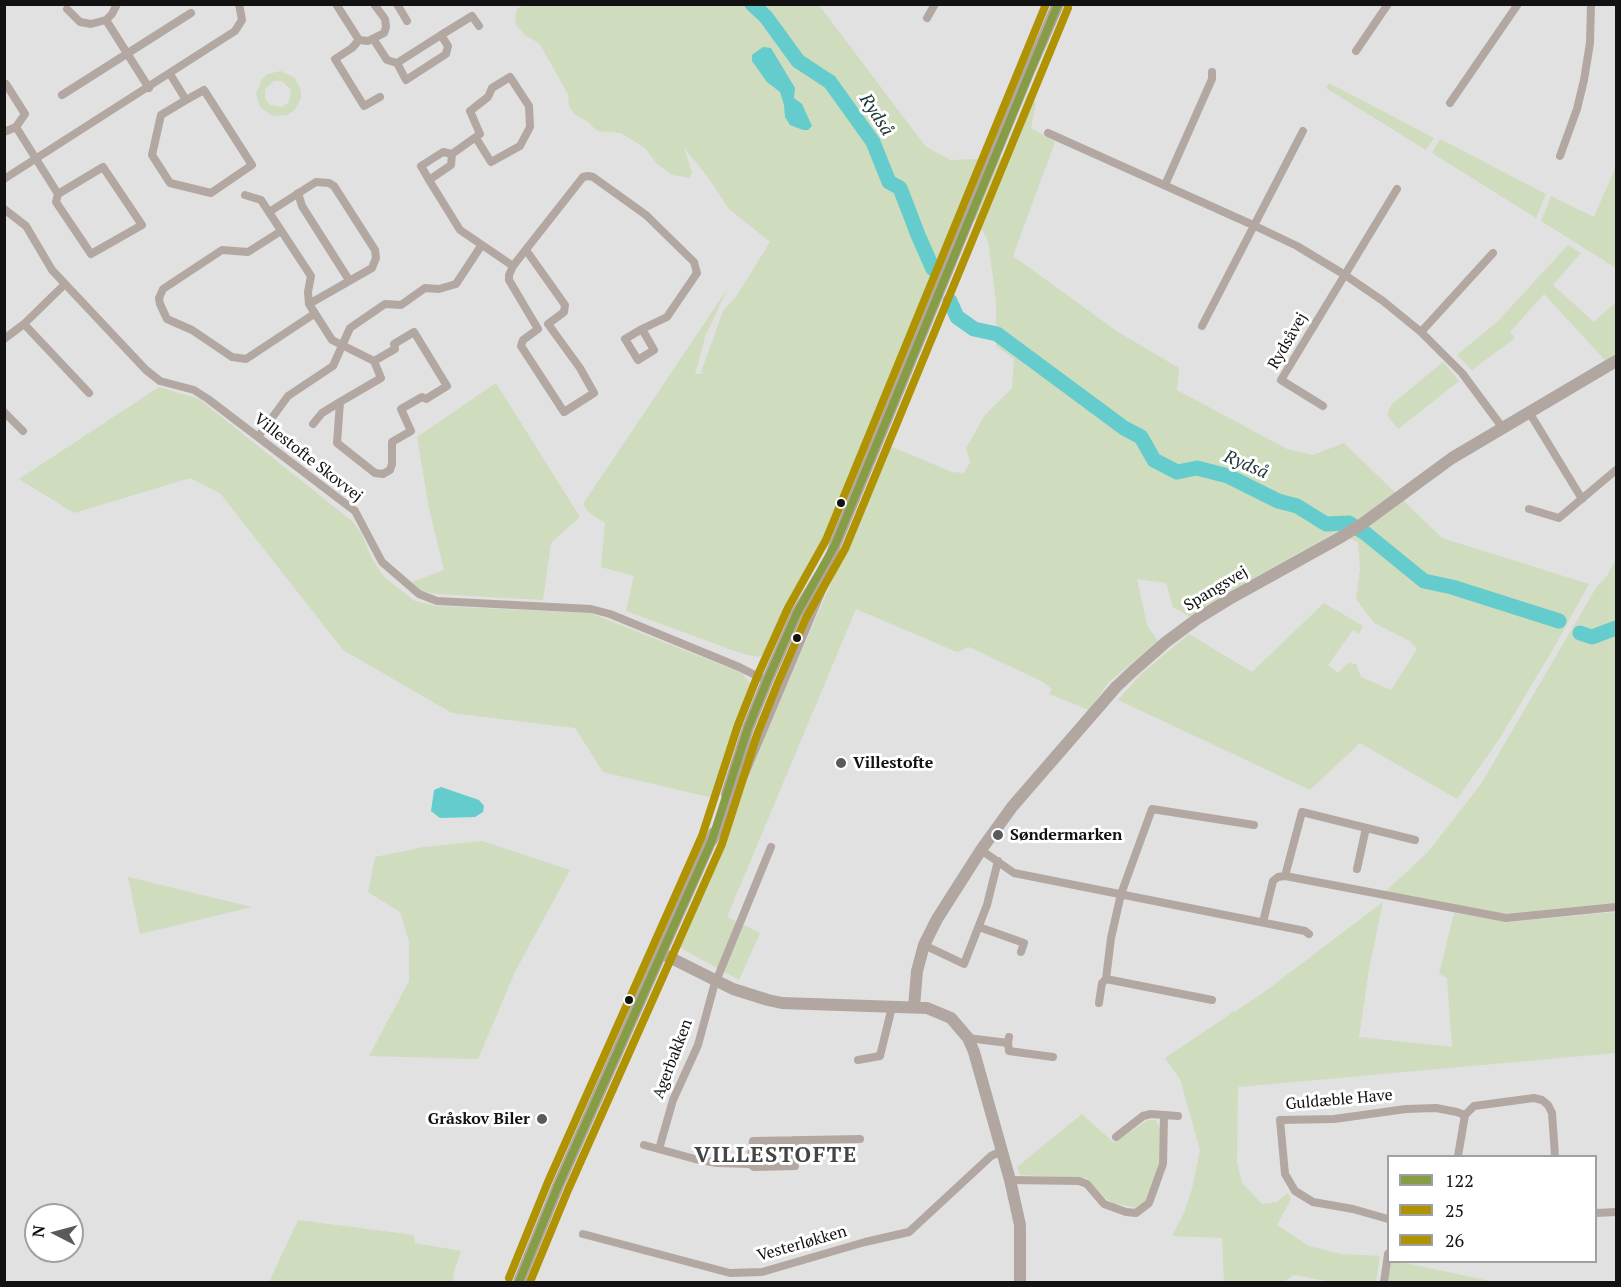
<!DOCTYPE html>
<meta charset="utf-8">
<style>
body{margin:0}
#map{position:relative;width:1621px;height:1287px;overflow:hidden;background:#e1e1e2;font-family:"PT Serif",serif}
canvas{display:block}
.frame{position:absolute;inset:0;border:6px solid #121213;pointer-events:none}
.legend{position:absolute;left:1387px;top:1155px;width:210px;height:108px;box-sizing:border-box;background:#fff;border:2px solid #a0a0a1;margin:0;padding:8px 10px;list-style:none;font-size:18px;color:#121213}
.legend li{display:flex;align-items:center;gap:12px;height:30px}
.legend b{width:30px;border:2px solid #a0a0a1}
.north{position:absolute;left:24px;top:1203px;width:60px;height:60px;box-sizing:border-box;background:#fff;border:2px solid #a0a0a1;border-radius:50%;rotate:276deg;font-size:16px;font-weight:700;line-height:24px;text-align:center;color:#121213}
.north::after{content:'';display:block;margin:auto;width:21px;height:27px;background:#5a5a5b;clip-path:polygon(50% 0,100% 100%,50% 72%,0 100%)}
</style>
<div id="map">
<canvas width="1621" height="1287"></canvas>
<div class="frame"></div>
<ul class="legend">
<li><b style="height:8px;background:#869d46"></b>122</li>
<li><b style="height:8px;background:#b09303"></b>25</li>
<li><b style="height:8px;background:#b09303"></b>26</li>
</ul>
<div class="north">N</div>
</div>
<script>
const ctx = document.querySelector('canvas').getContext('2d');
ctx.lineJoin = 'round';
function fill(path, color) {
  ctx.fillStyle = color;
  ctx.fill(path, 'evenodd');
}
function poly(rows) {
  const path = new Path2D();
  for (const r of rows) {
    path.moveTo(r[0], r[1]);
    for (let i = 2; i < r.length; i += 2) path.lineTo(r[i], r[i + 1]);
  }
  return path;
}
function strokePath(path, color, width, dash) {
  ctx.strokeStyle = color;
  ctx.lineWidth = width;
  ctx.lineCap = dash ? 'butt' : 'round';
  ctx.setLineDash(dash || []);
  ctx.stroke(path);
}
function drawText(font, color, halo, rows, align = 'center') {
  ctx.font = font + ' "PT Serif",serif';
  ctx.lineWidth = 6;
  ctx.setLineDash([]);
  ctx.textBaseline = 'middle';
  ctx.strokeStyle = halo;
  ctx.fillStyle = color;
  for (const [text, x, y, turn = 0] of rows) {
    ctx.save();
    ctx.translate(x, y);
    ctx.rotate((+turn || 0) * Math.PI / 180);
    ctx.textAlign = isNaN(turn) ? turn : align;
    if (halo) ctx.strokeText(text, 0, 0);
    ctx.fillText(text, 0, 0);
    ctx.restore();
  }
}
fill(poly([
 [524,4,819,5,926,147,951,160,1002,158,1028,93,1036,103,1031,128,1055,142,1013,256,1118,332,1179,368,1177,390,1287,449,1313,455,1344,443,1442,538,1589,584,1552,651,1498,741,1457,799,1360,743,1310,790,1118,700,1141,674,1189,634,1252,672,1324,603,1363,626,1359,634,1353,630,1328,665,1338,673,1348,663,1356,664,1361,677,1391,690,1417,649,1410,641,1374,623,1356,599,1360,569,1358,542,1336,532,1227,593,1190,617,1173,607,1166,583,1137,579,1147,625,1158,641,1109,682,1089,710,1049,694,1052,689,1041,681,969,647,957,652,856,609,727,917,760,933,739,980,675,945,890,446,952,472,964,473,970,462,966,448,985,415,1012,388,1014,359,996,346,996,301,988,241,978,222,964,215,935,284,924,298,811,568,769,653,758,657,740,653,626,611,634,576,601,567,605,523,588,512,583,504,728,288,705,337,695,374,708,373,701,372,723,311,737,295,770,242,729,209,707,176,684,148,692,172,690,178,673,175,657,164,645,148,621,133,597,131,588,122,574,114,569,106,568,94,539,43,526,36,516,25,515,15,518,8],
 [281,71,295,78,301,91,301,98,294,111,287,115,272,116,260,107,256,93,262,79,267,74],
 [274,81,282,81,291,90,289,102,282,107,270,105,265,98,265,89],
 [1329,83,1434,138,1426,150,1326,88],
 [1440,139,1546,194,1536,218,1432,153],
 [1616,166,1616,268,1541,221,1551,196,1594,217],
 [1568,245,1581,253,1553,285,1594,322,1616,302,1616,353,1605,360,1544,294,1510,332,1515,338,1472,370,1457,355,1498,321],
 [1443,362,1459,381,1398,429,1387,415,1391,405],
 [496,383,580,517,551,543,543,600,435,594,420,590,412,582,444,570,429,508,417,437],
 [159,387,199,399,353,522,362,534,371,557,384,577,415,601,436,606,590,613,742,673,753,687,717,799,603,772,575,728,452,713,343,650,220,493,190,478,74,513,19,479],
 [1616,558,1616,903,1505,916,1385,892,1428,852,1481,784,1597,586,1606,578],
 [482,841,570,870,515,972,478,1059,369,1056,409,981,409,941,400,912,368,892,375,857,424,847],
 [128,877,252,907,140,934],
 [1383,902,1369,969,1359,1037,1452,1047,1447,978,1439,974,1454,913,1507,922,1616,912,1616,1053,1238,1087,1237,1162,1242,1183,1262,1204,1277,1202,1288,1193,1291,1199,1277,1225,1309,1246,1341,1254,1380,1256,1376,1282,1333,1282,1293,1275,1284,1282,1224,1282,1222,1238,1172,1236,1184,1213,1192,1189,1200,1150,1180,1079,1165,1058,1229,1015,1232,1011,1234,1012,1263,993],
 [1082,1114,1114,1143,1148,1120,1156,1120,1160,1129,1159,1162,1151,1195,1137,1208,1113,1203,1104,1197,1087,1178,1020,1175,1017,1167],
 [298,1220,414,1235,415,1243,461,1251,453,1275,454,1282,269,1282],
 [1388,1262,1401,1262,1494,1282,1384,1282]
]), '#cfdcbd');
fill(poly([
 [763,47,771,48,795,88,794,98,802,104,812,126,808,130,803,130,790,125,785,117,784,105,780,92,767,82,752,61,752,55],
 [441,787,479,800,484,806,483,812,475,817,440,818,431,811,434,790]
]), '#65ccce');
strokePath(poly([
 [752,4,766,17,798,61,830,82,873,142,889,182,900,188,918,235,933,269],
 [950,301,957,317,974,329,997,334,1124,428,1141,437,1154,460,1177,472,1197,468,1228,476,1278,501,1297,506,1326,524,1349,523,1365,533,1424,581,1452,587,1559,621],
 [1580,633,1592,637,1616,628]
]), '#65ccce', 15);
strokePath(poly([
 [336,4,359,40,368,41,384,33,386,27,385,19,374,4],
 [397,4,407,21],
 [67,9,80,22,91,24,106,20,112,14,117,4],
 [927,18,935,4],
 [106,20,149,88],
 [441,35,472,16,479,26],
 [359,40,352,48,335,59,364,106,380,97],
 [374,40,387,60,397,63,406,80,446,54,448,46,441,35,397,63],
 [1356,51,1388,4],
 [170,74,186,100,161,115,152,155,170,183,211,193,252,165,204,90,186,100],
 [6,84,25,114,16,127],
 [62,95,191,13],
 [1450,103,1518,4],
 [4,132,16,127,58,194,56,202,91,254,142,225,103,167,58,194],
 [1048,133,1253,225,1297,246,1345,275,1383,301,1421,332,1462,373,1502,427],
 [476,138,491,162,520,146,530,127,529,106,510,77,492,88,488,97,470,111,480,134,452,154,451,165,429,180,460,230,513,266,583,177,588,176,593,177,646,215,694,262,697,273,667,317,642,329,654,350,638,360,625,339,642,329],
 [1560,156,1577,109,1584,80,1590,43,1591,4],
 [4,179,235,31,242,20,239,4],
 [429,180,421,166,443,152,452,154],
 [1165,185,1212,79,1212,72],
 [298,193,302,206,349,280],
 [245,195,261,200,311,276,308,292,309,304,332,340,374,361,395,349,394,344,414,332,447,386,426,399,422,397,401,409,411,431,392,442,392,464,390,470,383,474,375,473,337,443,340,402,381,378,374,361],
 [4,209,26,226,52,270,146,370,160,381,194,390,208,399,355,511,382,562,419,594,437,601,591,609,610,614,739,667,767,681],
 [269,212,316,182,329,183,334,186,375,250,376,258,372,268,309,304],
 [281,231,248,252,222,250,163,289,159,298,160,304,167,319,192,330,232,357,246,359,314,314],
 [513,266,509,275,509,280,538,329,523,340,521,346,564,412,594,393,580,368,548,324,564,312,565,305,526,250],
 [24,324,89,393],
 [1202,326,1303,131],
 [1421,332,1493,253],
 [4,339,24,324,65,284],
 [1323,406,1281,380,1397,189],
 [4,412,23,431],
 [1529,412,1582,499],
 [313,424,322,413,340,402],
 [258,437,288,396,333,366,350,328,385,304,401,305,425,288,439,289,456,284,481,246],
 [1529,509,1559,518,1616,470],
 [981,850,1014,873,1305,931,1309,934],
 [1357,869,1366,828],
 [1285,876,1302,812,1415,840],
 [1263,922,1273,881,1278,877,1285,876,1506,918,1616,907],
 [979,927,1024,943,1021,952],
 [924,945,964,964,987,905,998,861],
 [1212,1000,1106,979,1111,938,1121,894,1152,809,1254,825],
 [1099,1003,1102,983,1106,979],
 [968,1038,1008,1043,1009,1037],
 [1008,1043,1009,1051,1053,1057],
 [858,1060,880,1056,892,1007],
 [1116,1137,1143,1116,1151,1114,1178,1116],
 [644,1145,695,1159,717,1163,750,1164,754,1167,795,1166,794,1140],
 [659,1149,673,1100,698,1045,714,986,771,847],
 [1458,1156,1465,1115,1474,1106,1534,1098,1542,1100,1548,1105,1552,1113,1555,1156],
 [750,1164,753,1141,860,1139],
 [1010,1180,1079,1181,1087,1184,1104,1204,1126,1212,1136,1213,1149,1203,1163,1164,1164,1115],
 [1596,1213,1616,1212],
 [1388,1219,1353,1209,1313,1202,1295,1191,1285,1174,1280,1120,1334,1119,1406,1109,1436,1108,1457,1112,1465,1115],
 [583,1234,730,1273,762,1272,865,1242,909,1232,991,1156,1002,1151],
 [1384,1282,1388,1254]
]), '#b3a7a2', 8);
strokePath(poly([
 [727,794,748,728,767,681,797,613,820,576],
 [712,840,728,809,798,643,822,585,835,545,1028,73,1058,4],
 [661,953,733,989,768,1000,782,1003,927,1008,951,1018,968,1038,974,1052,1010,1180,1020,1225,1020,1282],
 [914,1007,917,971,924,945,937,919,981,850,1012,807,1116,687,1133,671,1166,642,1197,619,1231,598,1341,537,1362,524,1452,458,1616,361],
 [519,1282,558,1186,714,833]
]), '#b2a6a1', 12);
strokePath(poly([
 [519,1282,558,1186,712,840,748,728,767,681,797,613,835,545,1058,4]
]), '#869d46', 8);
strokePath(poly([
 [530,1282,568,1190,722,844,758,732,777,685,806,618,845,549,1068,8]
]), '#b09303', 8);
strokePath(poly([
 [509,1278,548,1182,702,836,738,725,757,677,788,608,826,540,1046,4]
]), '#b09303', 8);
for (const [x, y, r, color] of [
 [841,503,5,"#121213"],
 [797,638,5,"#121213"],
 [841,763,6,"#5a5a5b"],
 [998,835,6,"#5a5a5b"],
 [629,1000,5,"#121213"],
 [542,1119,6,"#5a5a5b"]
]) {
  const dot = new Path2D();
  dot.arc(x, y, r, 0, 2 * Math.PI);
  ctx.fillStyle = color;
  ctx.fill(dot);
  strokePath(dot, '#fff', 2);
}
drawText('16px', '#121213', '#fff', [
 ["Rydsåvej",1288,341,-60],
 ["Villestofte Skovvej",308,458,38],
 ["Spangsvej",1216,589,-31],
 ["Agerbakken",673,1059,-69],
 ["Guldæble Have",1339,1100,-5],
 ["Vesterløkken",802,1244,-16]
]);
drawText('bold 16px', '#121213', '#fff', [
 ["Villestofte",853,763],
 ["Søndermarken",1010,835],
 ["Gråskov Biler",530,1119,"right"]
], 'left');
drawText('italic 18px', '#22393a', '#fff', [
 ["Rydså",876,115,57],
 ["Rydså",1246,465,23]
]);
ctx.letterSpacing = '1.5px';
drawText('bold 22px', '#444547', '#fff', [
 ["VILLESTOFTE",776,1156]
]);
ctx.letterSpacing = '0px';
</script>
